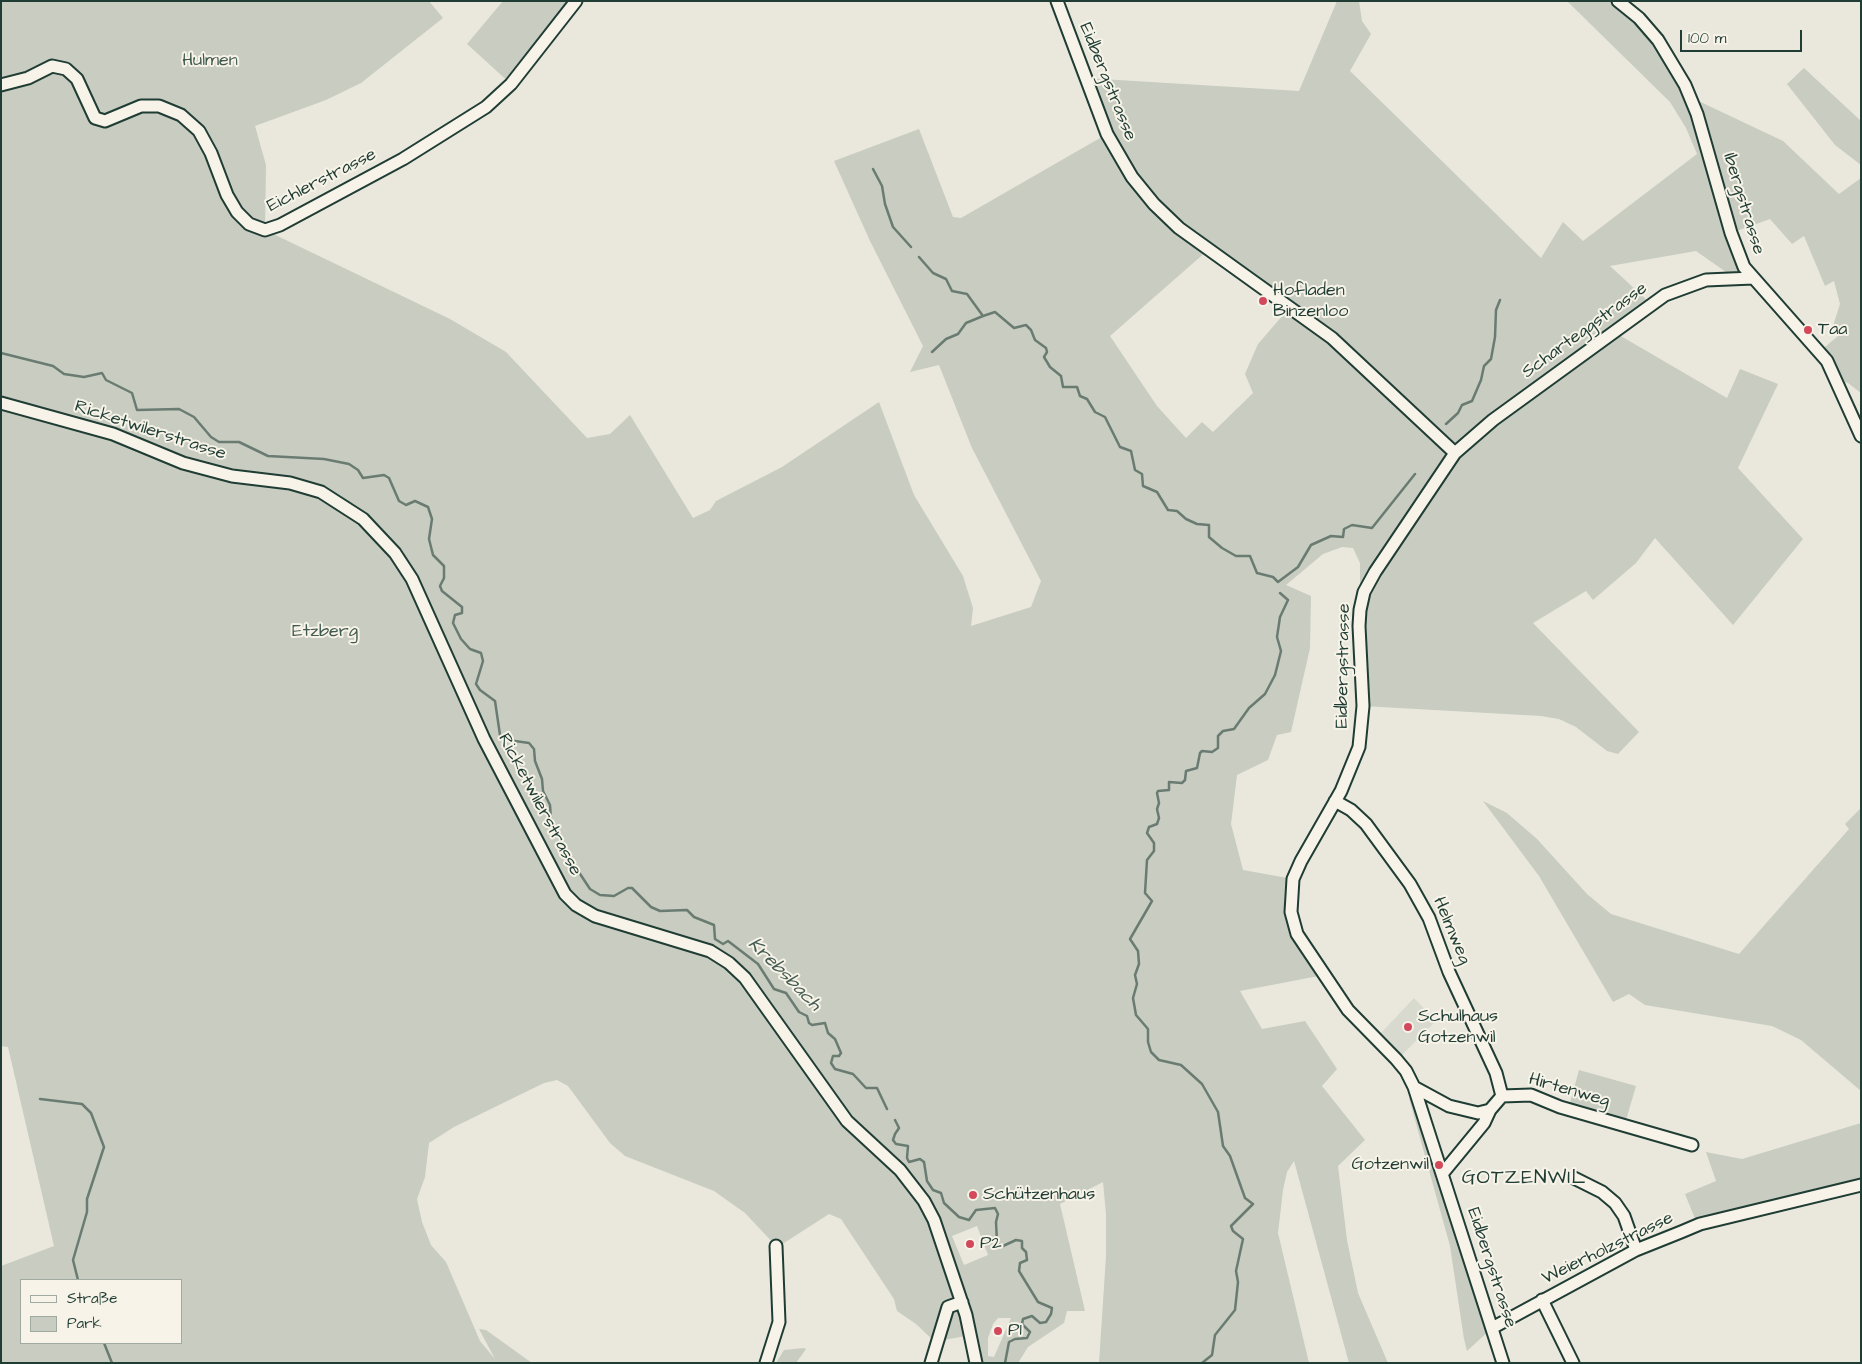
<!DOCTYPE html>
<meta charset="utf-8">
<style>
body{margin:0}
#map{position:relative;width:1862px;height:1364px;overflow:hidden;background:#eae8dd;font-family:"Architects Daughter",sans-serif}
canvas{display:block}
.frame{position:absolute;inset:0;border:2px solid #1f3d34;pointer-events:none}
.legend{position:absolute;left:20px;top:1279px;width:162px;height:65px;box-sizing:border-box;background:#f7f3e8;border:1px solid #a1aaa0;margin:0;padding:6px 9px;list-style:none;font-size:15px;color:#1f3d34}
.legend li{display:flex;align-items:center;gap:10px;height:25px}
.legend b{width:25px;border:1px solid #a1aaa0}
.scale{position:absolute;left:1680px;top:30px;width:122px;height:22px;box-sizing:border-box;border:2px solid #1f3d34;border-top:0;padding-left:6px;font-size:15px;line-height:18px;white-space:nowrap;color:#1f3d34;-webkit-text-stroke:4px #f7f3e8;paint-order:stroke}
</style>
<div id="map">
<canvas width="1862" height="1364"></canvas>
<div class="frame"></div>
<ul class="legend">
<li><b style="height:6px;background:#f7f3e8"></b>Straße</li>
<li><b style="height:14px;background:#c8ccc1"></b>Park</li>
</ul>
<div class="scale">100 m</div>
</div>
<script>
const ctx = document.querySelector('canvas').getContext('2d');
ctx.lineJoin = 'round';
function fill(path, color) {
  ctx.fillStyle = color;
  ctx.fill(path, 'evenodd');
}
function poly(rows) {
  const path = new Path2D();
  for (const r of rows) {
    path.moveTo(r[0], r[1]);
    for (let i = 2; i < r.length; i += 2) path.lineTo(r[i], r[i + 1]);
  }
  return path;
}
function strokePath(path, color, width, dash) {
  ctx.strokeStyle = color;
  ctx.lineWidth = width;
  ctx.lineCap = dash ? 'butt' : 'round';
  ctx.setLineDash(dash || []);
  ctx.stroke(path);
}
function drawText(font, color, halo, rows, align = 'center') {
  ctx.font = font + ' "Architects Daughter",sans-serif';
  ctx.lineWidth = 4;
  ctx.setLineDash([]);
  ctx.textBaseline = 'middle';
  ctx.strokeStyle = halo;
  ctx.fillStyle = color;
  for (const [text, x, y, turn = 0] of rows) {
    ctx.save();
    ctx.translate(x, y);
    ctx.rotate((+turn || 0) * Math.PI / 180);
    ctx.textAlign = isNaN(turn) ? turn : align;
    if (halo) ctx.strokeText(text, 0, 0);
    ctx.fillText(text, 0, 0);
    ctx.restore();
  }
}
fill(poly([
 [1414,998,1436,1021,1401,1056,1380,1034]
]), '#d9dacf');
fill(poly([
 [1,1,429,1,443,18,361,83,326,100,255,126,266,165,265,230,450,319,506,352,587,438,610,434,630,415,693,518,710,510,716,501,782,467,879,402,914,495,963,576,973,608,971,626,1031,607,1041,581,972,448,939,365,910,372,923,346,870,241,834,161,919,129,953,217,961,218,1107,134,1085,78,1299,91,1337,1,1359,1,1362,21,1371,34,1350,71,1541,258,1563,222,1583,241,1697,154,1686,128,1670,102,1567,1,1618,1,1639,18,1690,97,1783,141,1839,194,1861,178,1861,393,1848,383,1837,380,1820,351,1838,336,1833,326,1840,304,1834,281,1825,286,1804,236,1792,244,1770,219,1731,233,1753,278,1736,279,1696,251,1610,266,1651,304,1614,332,1727,398,1740,369,1778,384,1738,468,1803,539,1733,625,1655,538,1636,563,1593,600,1586,591,1533,623,1639,732,1618,754,1607,751,1576,727,1559,719,1541,716,1363,706,1364,592,1360,583,1360,563,1353,548,1342,547,1323,554,1286,585,1311,596,1310,648,1291,732,1277,735,1268,760,1237,775,1231,824,1243,870,1293,879,1291,912,1324,975,1240,991,1262,1029,1305,1021,1337,1069,1322,1086,1365,1140,1338,1166,1347,1240,1358,1293,1388,1363,1349,1363,1294,1161,1287,1172,1283,1190,1278,1233,1309,1363,1099,1363,1106,1256,1106,1214,1103,1182,1060,1204,1085,1311,1067,1311,1064,1323,1028,1347,1018,1363,976,1363,971,1335,944,1340,939,1363,931,1363,936,1343,916,1324,897,1311,894,1299,841,1219,829,1214,784,1243,776,1246,745,1213,714,1191,625,1156,610,1143,568,1086,557,1080,544,1083,454,1127,429,1143,425,1177,417,1199,422,1222,431,1245,446,1262,480,1341,495,1359,479,1329,486,1330,532,1363,1,1363,1,1266,54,1246,8,1047,1,1046],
 [1208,250,1290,307,1258,344,1245,374,1253,393,1213,432,1202,422,1186,438,1157,406,1110,336],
 [977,1226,988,1255,964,1265,952,1236],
 [21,1280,181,1280,181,1343,21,1343],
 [998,1318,1011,1318,994,1357,988,1356,988,1338,993,1324],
 [503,1,576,1,511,84,467,44],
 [1804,68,1861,121,1861,165,1835,145,1787,84],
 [1483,801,1507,813,1537,839,1587,894,1611,914,1739,954,1849,829,1845,824,1861,808,1861,1091,1801,1040,1772,1026,1645,1005,1629,994,1613,1002,1539,876],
 [1579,1070,1636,1086,1626,1120,1570,1103],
 [1416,1093,1492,1328,1467,1351,1464,1339,1450,1246,1409,1098],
 [1861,1123,1861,1182,1696,1221,1685,1194,1716,1181,1706,1152,1742,1159],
 [804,1348,806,1349,796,1363,776,1363,784,1350]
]), '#c8ccc1');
strokePath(poly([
 [873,169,882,186,885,204,893,227,911,247],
 [919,257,933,273,946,279,952,291,967,294,983,316,995,312,1014,328,1026,325,1031,330,1035,340,1046,348,1047,352,1044,357,1050,367,1061,376,1063,387,1077,387,1080,396,1087,399,1095,412,1105,417,1120,447,1131,451,1135,470,1142,474,1143,486,1157,492,1168,510,1177,511,1186,519,1197,524,1209,525,1209,537,1222,548,1236,556,1250,556,1257,573,1273,577,1278,582,1298,567,1311,545,1331,536,1343,537,1344,529,1352,525,1372,528,1415,474],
 [932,352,946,339,958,334,966,323,983,316],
 [1,353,53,366,64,374,84,377,102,373,106,380,132,393,137,410,179,409,194,417,211,437,219,442,239,442,268,456,324,459,349,464,358,470,363,478,384,475,389,478,399,501,406,505,415,501,428,507,432,519,429,539,433,555,444,566,444,578,440,586,442,591,462,607,462,613,455,615,453,623,461,639,470,649,481,653,483,661,476,684,480,690,495,701,500,735,515,741,529,743,534,749,535,761,542,779,543,791,550,805,551,820,567,854,590,889,600,895,614,896,628,888,632,888,651,907,660,911,687,910,694,917,714,925,715,939,723,944,728,941,758,964,774,989,786,993,799,1012,807,1016,809,1023,812,1025,825,1023,828,1033,835,1039,841,1053,839,1056,833,1056,831,1063,835,1069,853,1074,866,1088,877,1088,887,1109],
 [1446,424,1458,413,1462,405,1472,401,1481,380,1484,366,1491,359,1495,337,1496,310,1500,300],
 [40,1099,82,1104,91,1113,104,1147,87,1199,87,1212,73,1260,78,1280],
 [895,1120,899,1128,895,1134,893,1140,896,1144,908,1146,907,1158,909,1162,920,1159,924,1162,927,1181,933,1190,941,1193,944,1203,959,1217,969,1220,976,1210,995,1208,998,1214,996,1222,997,1243,1003,1246,1016,1240,1022,1241,1022,1248,1026,1252,1027,1260,1020,1263,1019,1271,1038,1302,1052,1308,1051,1314,1046,1322,1040,1323,1032,1316,1023,1319,1022,1324,1030,1332,1027,1338,1015,1339,1009,1342,1005,1363],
 [104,1343,112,1363],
 [1202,1363,1212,1355,1215,1335,1235,1310,1238,1282,1236,1271,1243,1239,1233,1231,1231,1226,1253,1204,1245,1198,1230,1156,1223,1146,1218,1112,1202,1084,1181,1065,1159,1060,1151,1052,1148,1042,1148,1029,1136,1015,1133,998,1137,984,1135,975,1139,964,1138,951,1130,939,1152,901,1145,893,1147,860,1154,851,1154,843,1147,833,1149,827,1157,824,1159,818,1157,809,1159,803,1157,793,1158,791,1169,790,1169,782,1182,783,1185,780,1186,771,1197,768,1200,753,1202,751,1212,752,1218,748,1218,736,1223,731,1234,729,1249,708,1265,694,1275,675,1281,651,1277,637,1280,617,1288,600,1280,593]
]), '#6a7c72', 2.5);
const minor = poly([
 [1057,1,1107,134,1132,177,1154,204,1179,228,1332,338,1455,453],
 [1618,1,1639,18,1658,40,1685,85,1697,114,1731,233,1744,267,1827,361,1861,436],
 [1,85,28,78,52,66,66,69,77,79,95,118,105,121,141,106,159,106,181,115,199,131,211,153,227,195,237,212,249,224,265,230,280,225,403,159,486,107,511,84,576,1],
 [1,403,113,434,183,463,232,476,290,483,321,492,363,519,395,553,412,579,484,739,565,894,576,905,595,916,710,951,729,963,745,978,847,1121,900,1170,924,1201,934,1220,966,1315,976,1363],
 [1335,801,1351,810,1366,824,1410,884,1429,918,1449,972,1496,1073,1502,1096],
 [1414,1087,1449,1106,1478,1113,1490,1110],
 [1442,1174,1484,1123,1490,1110,1502,1096,1531,1095,1560,1107,1692,1145],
 [1574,1178,1602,1192,1615,1203,1624,1216,1636,1250],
 [1542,1300,1573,1363],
 [1492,1328,1636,1250,1681,1232,1700,1224,1861,1185],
 [766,1363,779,1322,776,1246],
 [931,1363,948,1307,962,1302],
 [1503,1363,1414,1087,1406,1071,1396,1059,1348,1010,1297,934,1291,912,1293,879,1301,861,1341,791,1359,747,1363,706,1359,626,1360,610,1364,592,1375,572,1455,453,1493,420,1665,295,1706,280,1753,278]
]);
strokePath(minor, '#1f3d34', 15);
strokePath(minor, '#f7f3e8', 11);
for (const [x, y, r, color] of [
 [1263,301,5,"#d1495b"],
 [1808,330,5,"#d1495b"],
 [1408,1027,5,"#d1495b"],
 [1439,1165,5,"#d1495b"],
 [973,1195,5,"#d1495b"],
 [970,1244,5,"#d1495b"],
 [998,1331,5,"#d1495b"]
]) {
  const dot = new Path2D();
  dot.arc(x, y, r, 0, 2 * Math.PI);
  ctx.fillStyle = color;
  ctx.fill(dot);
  strokePath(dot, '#f7f3e8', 2);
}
drawText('18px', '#415a50', '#f7f3e8', [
 ["Hulmen",210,61],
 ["Etzberg",325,632]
]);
drawText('18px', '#1f3d34', '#f7f3e8', [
 ["Eidbergstrasse",1107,82,68],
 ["Eichlerstrasse",322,181,-27],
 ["Ibergstrasse",1743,204,73],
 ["Scharteggstrasse",1585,331,-36],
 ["Ricketwilerstrasse",150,431,18],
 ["Eidbergstrasse",1344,666,-89],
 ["Ricketwilerstrasse",539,805,62],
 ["Helmweg",1451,931,67],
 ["Hirtenweg",1569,1091,16],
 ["Weierholzstrasse",1608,1249,-26],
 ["Eidbergstrasse",1491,1268,72]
]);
drawText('18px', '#1f3d34', '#f7f3e8', [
 ["Hofladen",1273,291],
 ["Binzenloo",1273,312],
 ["Taa",1818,330],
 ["Schulhaus",1418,1017],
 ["Gotzenwil",1418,1038],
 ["Gotzenwil",1429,1165,"right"],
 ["Schützenhaus",983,1195],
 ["P2",980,1244],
 ["P1",1008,1331]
], 'left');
drawText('italic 19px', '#445c53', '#f7f3e8', [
 ["Krebsbach",784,975,45]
]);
ctx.letterSpacing = '1px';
drawText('20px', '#1f3d34', '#f7f3e8', [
 ["GOTZENWIL",1524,1179]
]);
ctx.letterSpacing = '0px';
</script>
